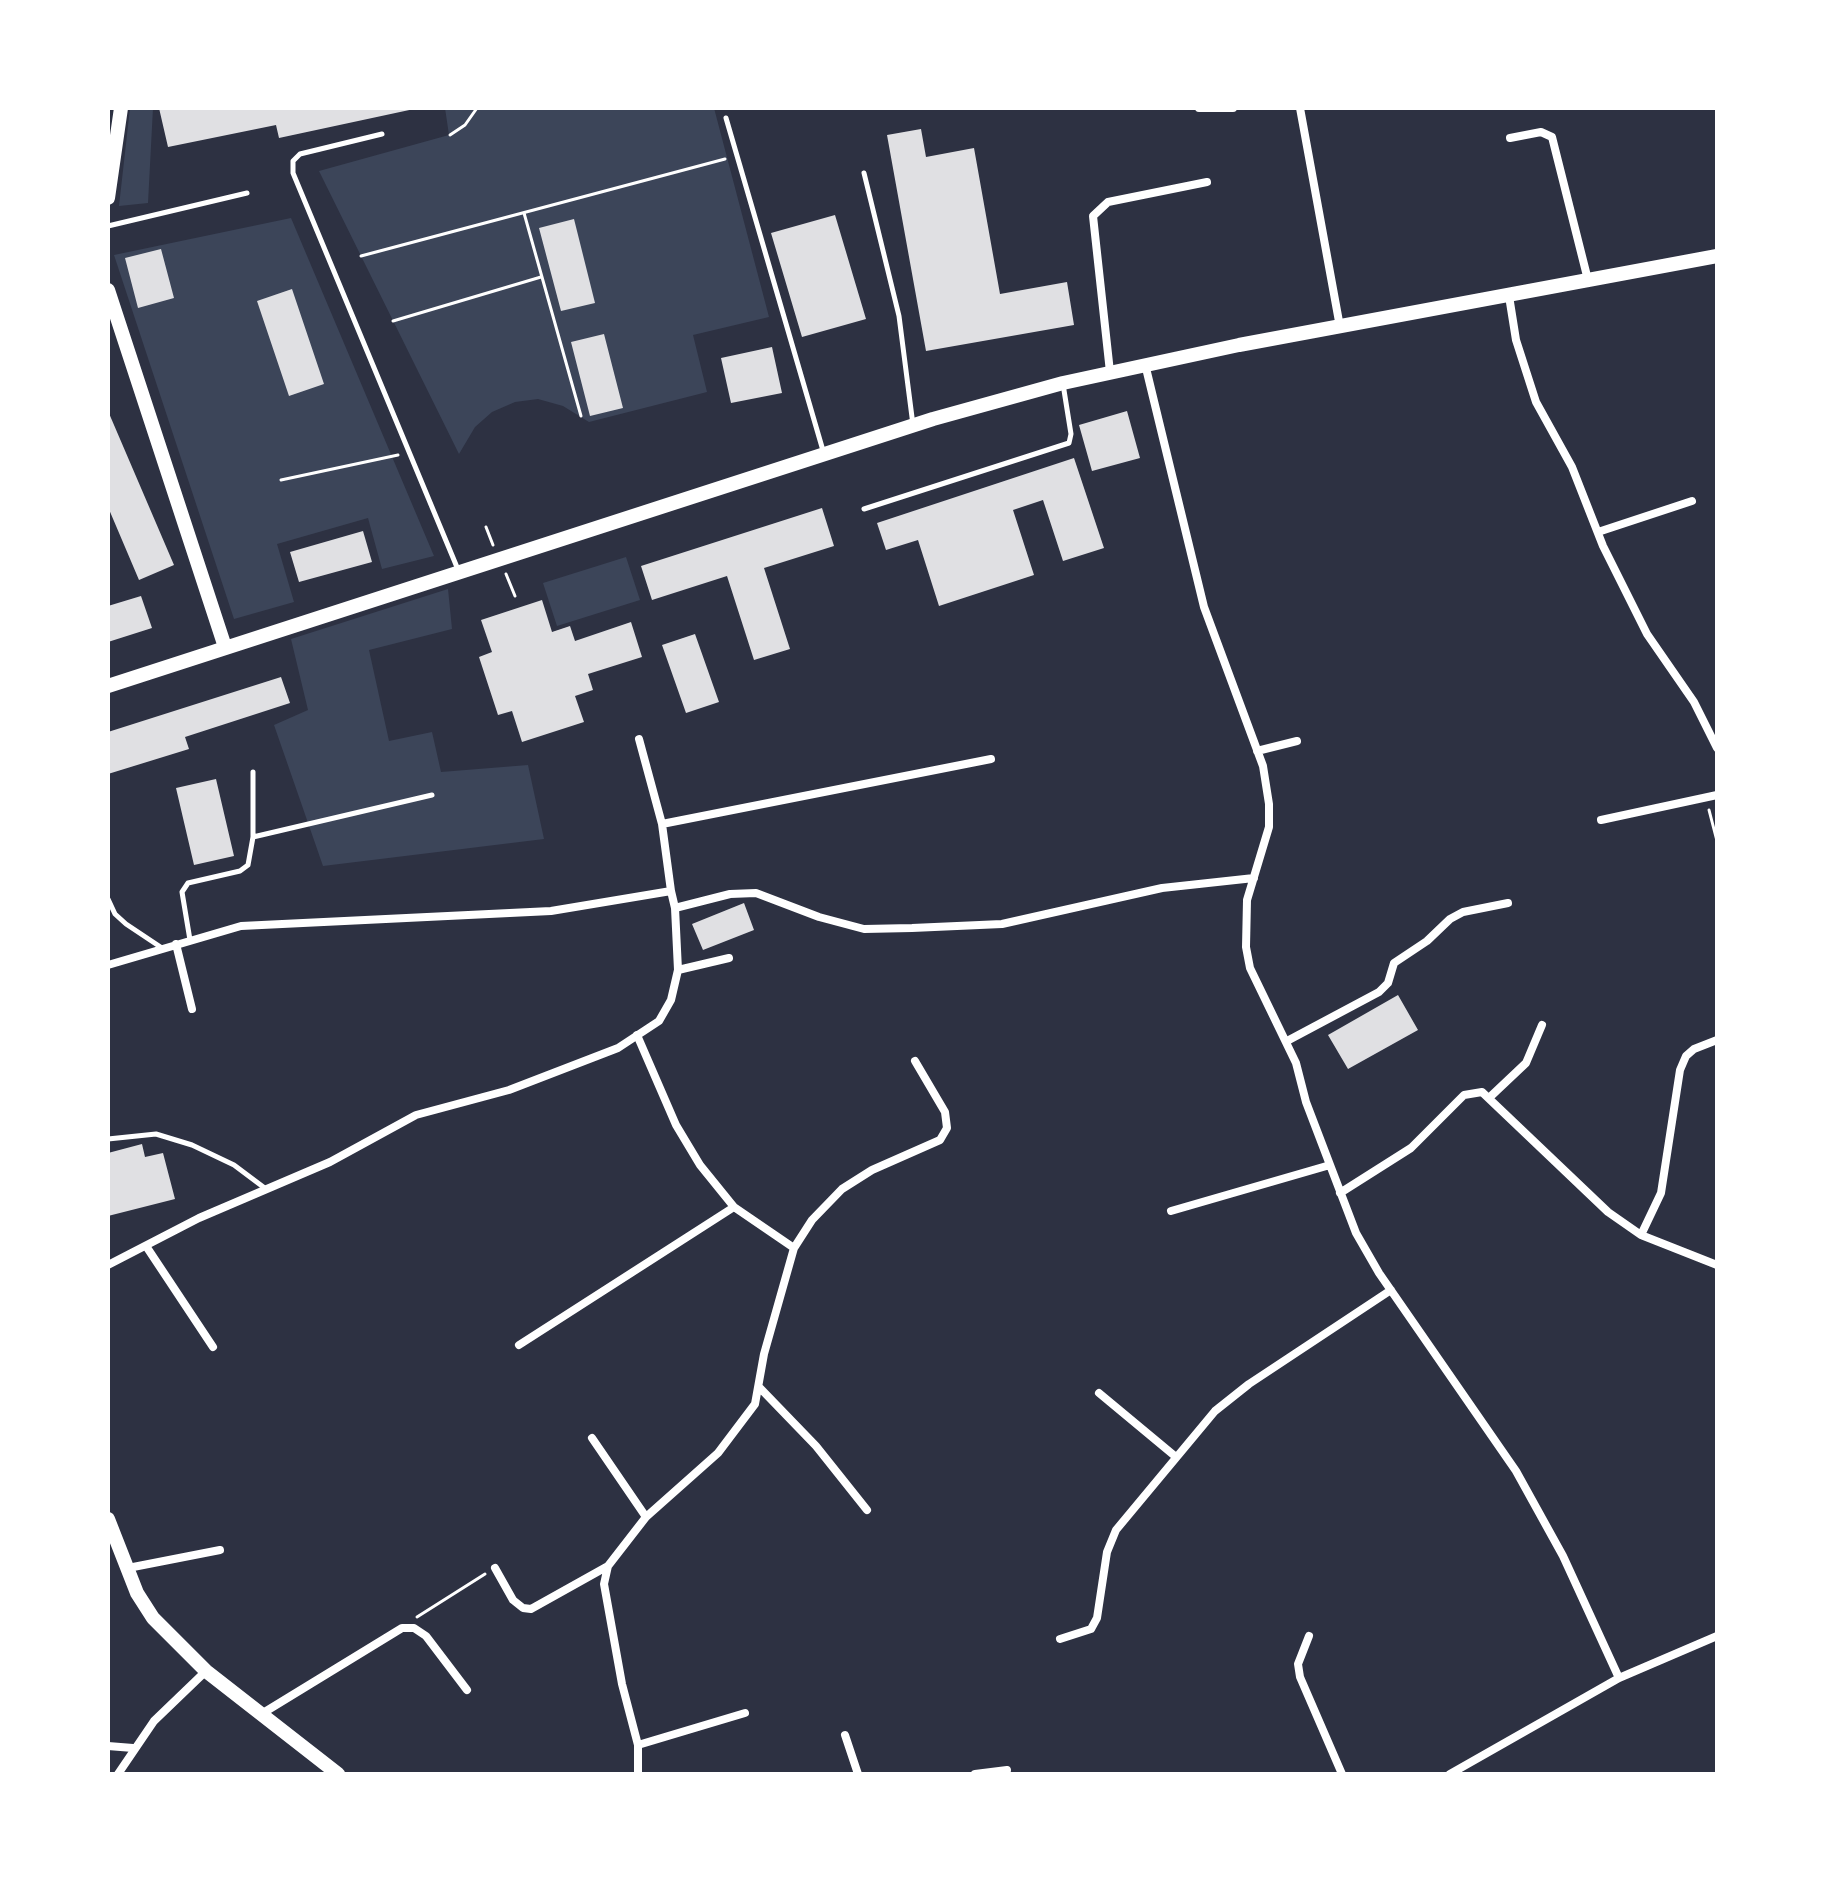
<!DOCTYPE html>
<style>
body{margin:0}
#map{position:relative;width:1825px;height:1882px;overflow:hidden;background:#2d3142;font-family:"PT Sans Narrow",sans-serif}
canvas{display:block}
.frame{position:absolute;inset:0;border:110px solid #fff;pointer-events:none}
</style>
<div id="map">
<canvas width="1825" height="1882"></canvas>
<div class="frame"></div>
</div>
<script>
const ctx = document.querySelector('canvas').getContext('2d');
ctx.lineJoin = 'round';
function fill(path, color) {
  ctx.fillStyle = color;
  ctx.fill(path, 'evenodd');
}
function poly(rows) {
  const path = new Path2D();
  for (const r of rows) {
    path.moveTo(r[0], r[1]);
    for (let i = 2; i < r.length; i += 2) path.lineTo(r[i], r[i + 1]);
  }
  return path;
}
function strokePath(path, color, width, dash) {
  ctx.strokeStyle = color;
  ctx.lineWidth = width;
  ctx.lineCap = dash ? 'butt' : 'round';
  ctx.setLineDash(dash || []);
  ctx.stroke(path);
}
fill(poly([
 [130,108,153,108,148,203,119,206],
 [445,108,714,108,769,317,693,335,707,392,589,422,563,406,538,399,515,402,492,412,475,427,459,454,319,171,449,135],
 [291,218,434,556,382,569,368,518,277,544,294,602,234,619,114,255],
 [626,557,640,600,557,626,543,583],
 [448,589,452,629,369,650,389,741,432,732,441,772,528,765,544,839,323,866,274,725,308,710,291,639]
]), '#3c4559');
fill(poly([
 [159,108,414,108,414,109,279,138,276,125,168,147],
 [921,129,926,157,974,148,1000,294,1067,282,1074,325,926,351,887,135],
 [835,215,866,319,802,337,771,233],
 [574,219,595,303,561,311,539,228],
 [161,249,174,298,138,308,125,258],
 [292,289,324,384,289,396,257,301],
 [604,334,623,408,590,416,571,342],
 [772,347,782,393,731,403,721,358],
 [108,411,174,565,139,580,108,507],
 [1127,411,1140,458,1092,471,1079,425],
 [1074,458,1104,548,1063,561,1043,500,1013,510,1034,575,939,606,918,540,886,550,877,523],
 [822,508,834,546,764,568,790,649,754,660,727,576,652,600,641,566],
 [363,531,372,562,299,582,290,552],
 [141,596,152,628,108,642,108,606],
 [542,600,552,632,570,626,575,641,631,622,642,657,588,674,593,690,575,696,584,722,522,742,512,711,498,715,479,657,492,652,481,620],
 [695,634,719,702,686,713,662,645],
 [281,677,290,703,185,737,189,749,108,774,108,732],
 [216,779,234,856,194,865,176,788],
 [744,903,754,930,703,950,692,924],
 [1398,995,1418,1030,1348,1069,1328,1035],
 [142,1144,145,1157,163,1153,175,1199,108,1216,108,1153]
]), '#e0e0e3');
strokePath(poly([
 [450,135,465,125,477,108],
 [524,213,581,416],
 [361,256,725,159],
 [393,321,541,277],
 [281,480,398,455],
 [486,527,493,545],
 [506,574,515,596],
 [1709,810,1717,841],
 [417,1617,485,1574]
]), '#fff', 3);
strokePath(poly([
 [726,118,824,454],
 [382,134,300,154,293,161,293,173,459,572],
 [864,173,899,316,913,425],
 [108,226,247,193],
 [864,509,1069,443,1071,434,1063,384],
 [253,837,432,795],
 [108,899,115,914,126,924,162,948],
 [190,940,182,892,188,883,240,871,248,865,253,837,253,772],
 [108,1139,156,1134,192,1145,234,1165,266,1189]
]), '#fff', 5);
strokePath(poly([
 [1199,108,1233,108],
 [1300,108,1340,327],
 [1510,138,1541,132,1552,137,1588,280],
 [1509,296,1516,340,1536,402,1572,467,1603,546,1647,634,1694,702,1717,748],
 [1145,364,1204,607,1263,766,1269,804,1269,827,1247,900,1246,947,1250,968,1296,1063,1306,1102,1356,1233,1379,1273,1516,1471,1563,1556,1619,1678],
 [1110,372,1093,216,1108,202,1207,182],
 [1598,532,1692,501],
 [639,739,662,824],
 [1257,751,1297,741],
 [1601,820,1717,795],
 [671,891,662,824,991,759],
 [176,944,192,1009],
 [108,965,241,926,551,911,671,891,675,908,730,894,756,893,819,917,864,929,912,928,1002,924,1162,888,1254,878],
 [678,970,729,958],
 [637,1035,676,1125,700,1165,734,1207,794,1248],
 [1287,1041,1379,992,1388,983,1394,963,1427,941,1450,919,1463,912,1508,903],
 [1490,1097,1526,1063,1542,1025],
 [1340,1193,1411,1148,1464,1095,1482,1092,1608,1212,1641,1235,1661,1193,1680,1070,1686,1056,1694,1049,1717,1040],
 [1171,1211,1330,1165],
 [1641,1235,1717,1265],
 [146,1246,213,1347],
 [108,1265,199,1218,330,1162,416,1115,509,1090,618,1048,659,1021,671,1000,678,970,675,908],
 [519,1345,734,1207],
 [760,1388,816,1446,867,1510],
 [1099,1393,1176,1457],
 [592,1438,646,1517],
 [128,1568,220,1550],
 [495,1568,513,1600,523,1608,531,1609,608,1566],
 [1309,1636,1298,1664,1300,1677,1342,1774],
 [1060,1639,1091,1629,1097,1618,1107,1552,1116,1530,1215,1411,1249,1384,1391,1290],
 [263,1713,402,1628,414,1628,426,1636,467,1690],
 [845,1735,858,1774],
 [638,1745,745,1713],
 [108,1746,133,1748],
 [118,1774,154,1721,206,1671],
 [638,1774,638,1745,622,1684,604,1584,608,1566,646,1517,718,1453,755,1404,764,1354,794,1248,812,1220,842,1189,872,1170,940,1140,947,1128,945,1112,915,1061],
 [975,1774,1007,1770],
 [1450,1774,1619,1678,1717,1636]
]), '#fff', 8);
strokePath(poly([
 [108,198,121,108],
 [108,1519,137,1593,153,1618,206,1671,338,1774]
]), '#fff', 14);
strokePath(poly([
 [108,290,225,647],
 [108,686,933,419,1063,383,1239,345,1717,256]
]), '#fff', 14);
</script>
